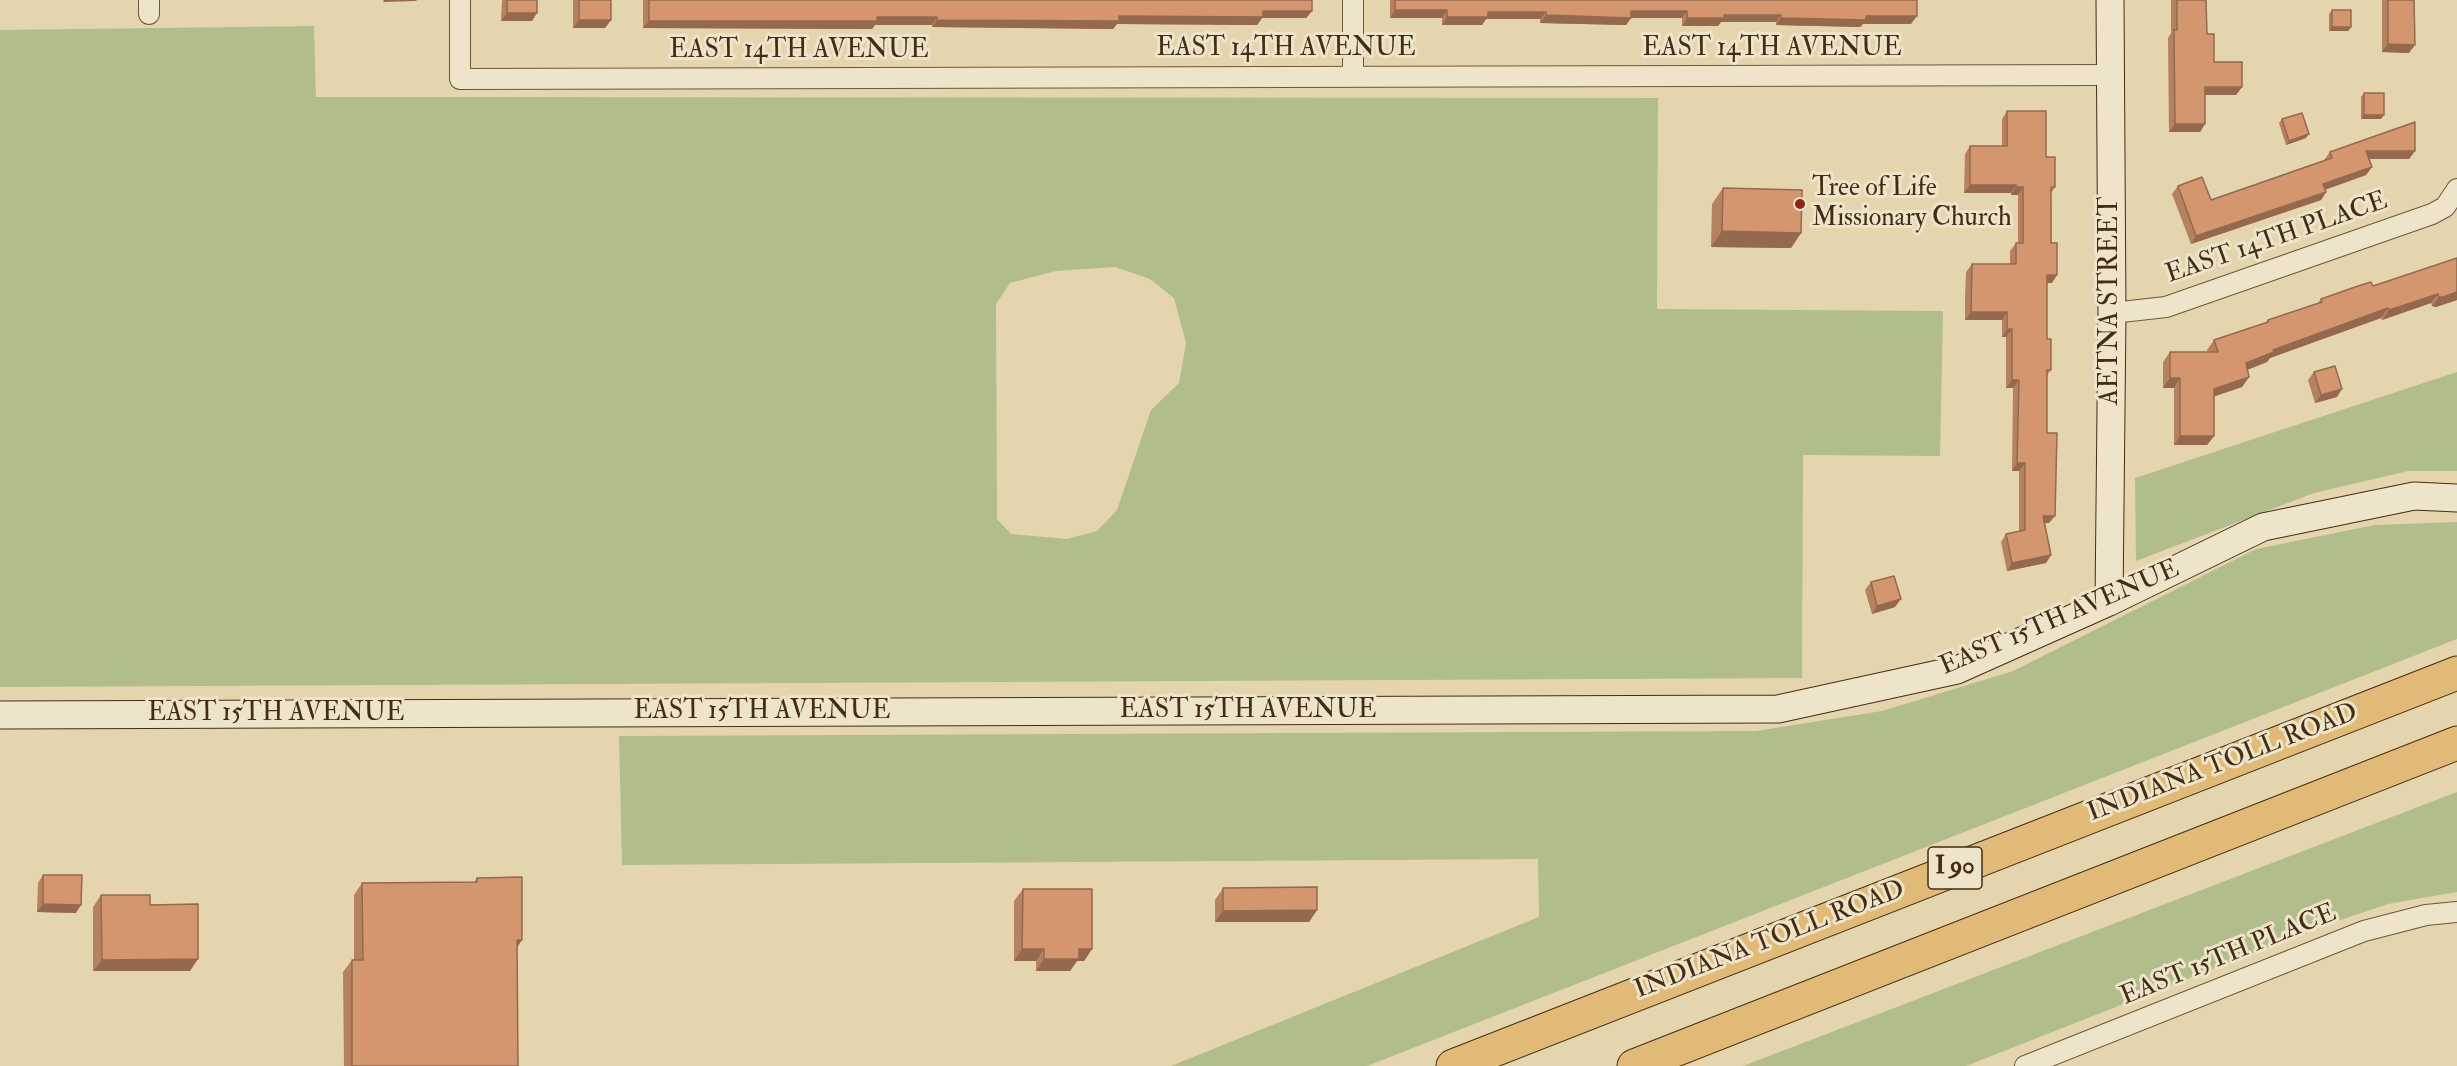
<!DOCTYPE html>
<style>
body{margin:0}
canvas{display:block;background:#e4d5ae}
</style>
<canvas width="2457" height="1066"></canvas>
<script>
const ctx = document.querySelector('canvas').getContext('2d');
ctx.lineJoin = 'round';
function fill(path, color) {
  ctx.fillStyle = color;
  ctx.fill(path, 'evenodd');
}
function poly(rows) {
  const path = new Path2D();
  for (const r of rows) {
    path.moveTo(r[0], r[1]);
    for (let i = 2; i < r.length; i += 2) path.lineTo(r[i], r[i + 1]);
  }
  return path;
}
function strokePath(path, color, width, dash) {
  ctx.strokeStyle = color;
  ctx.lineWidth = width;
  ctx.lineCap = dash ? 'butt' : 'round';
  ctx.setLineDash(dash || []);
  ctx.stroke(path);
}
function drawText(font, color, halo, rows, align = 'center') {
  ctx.font = font + ' "IM FELL Double Pica",serif';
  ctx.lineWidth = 6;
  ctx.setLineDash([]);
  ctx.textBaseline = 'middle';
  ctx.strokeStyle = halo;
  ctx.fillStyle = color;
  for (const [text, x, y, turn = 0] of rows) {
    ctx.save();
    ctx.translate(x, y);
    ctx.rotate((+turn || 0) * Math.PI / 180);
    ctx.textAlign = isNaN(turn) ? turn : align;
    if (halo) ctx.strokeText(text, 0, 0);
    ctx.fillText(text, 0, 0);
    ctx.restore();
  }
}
fill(poly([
 [314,26,316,97,1658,98,1657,309,1943,311,1940,456,1803,455,1802,678,0,687,0,30],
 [1115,267,1150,279,1174,298,1186,343,1179,383,1151,410,1117,510,1097,531,1067,539,1011,534,997,519,996,304,1010,283,1056,271],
 [2457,372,2457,471,2408,471,2314,493,2136,561,2135,478],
 [2457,522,2457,639,1367,1066,1171,1066,1539,917,1538,859,622,865,619,736,1756,731,1882,711,2013,671,2256,549,2375,525],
 [2457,792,2457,892,2388,904,2314,929,1966,1066,1743,1066]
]), '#b1be8c');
const street = poly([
 [149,0,149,14],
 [460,0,460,79,2111,75],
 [1353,0,1353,76],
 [2112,313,2166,307,2432,214,2445,207,2457,189],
 [2025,1066,2364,931,2426,915,2457,912]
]);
const secondary = poly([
 [2109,602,2112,313,2110,0],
 [0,715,1778,709,1957,670,2109,602,2263,527,2414,496,2457,498]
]);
const highway = poly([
 [1453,1066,2457,673],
 [1634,1066,2457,743]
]);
strokePath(street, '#6d573b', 22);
strokePath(secondary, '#452d15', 29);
strokePath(highway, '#452d15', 35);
strokePath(street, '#ede4ca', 20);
strokePath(secondary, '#ede4ca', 27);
strokePath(highway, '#e2ba77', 33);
fill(poly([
 [502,0,537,0,532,21,501,21],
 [573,0,611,0,611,20,605,28,573,28],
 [643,0,1312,0,1312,11,1306,18,1262,18,1257,25,1117,24,1113,29,932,27,932,25,875,25,872,29,643,28],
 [1390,0,1917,0,1911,24,1863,24,1860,27,1776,25,1776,22,1721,22,1718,26,1682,26,1682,18,1631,18,1626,25,1540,23,1540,19,1486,19,1482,25,1442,25,1442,18,1390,18],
 [2171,0,2206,0,2207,34,2214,62,2242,87,2236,95,2205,95,2205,124,2200,132,2169,132,2168,38,2171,33],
 [2382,0,2414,0,2409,53,2382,52],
 [2332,10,2351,27,2348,31,2329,31,2329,14],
 [2364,93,2381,119,2361,119,2361,97],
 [2007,111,2046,157,2055,187,2051,193,2052,283,2047,283,2047,339,2051,370,2047,375,2047,433,2049,523,2045,523,2051,555,2046,563,2007,571,2001,542,2006,534,2019,531,2019,471,2012,471,2013,388,2006,388,2006,337,2002,337,2002,320,1965,320,1965,297,1966,272,1972,264,2010,264,2010,251,2016,243,2018,243,2018,195,2011,195,2011,193,1964,193,1965,154,1970,146,2002,146,2002,119],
 [2282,119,2306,138,2286,145,2279,123],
 [2415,151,2409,159,2369,159,2372,167,2366,175,2325,190,2326,192,2321,200,2191,244,2172,194,2178,186,2211,200,2324,160,2330,152],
 [1723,188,1801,233,1791,248,1711,247,1712,204],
 [2457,258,2457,300,2436,307,2432,306,2431,303,2382,320,2381,318,2270,358,2267,362,2247,370,2249,377,2242,387,2214,396,2214,436,2207,445,2174,445,2174,388,2163,388,2163,362,2170,352,2208,352,2207,350,2214,340,2265,323,2268,320,2318,303,2321,299,2373,286],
 [2314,372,2337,397,2315,403,2308,380],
 [1871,582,1895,607,1872,614,1865,590],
 [43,875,76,913,37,912,38,883],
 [477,878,517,948,518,1066,344,1066,343,972,352,960,354,960,354,895,362,883,474,882],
 [1223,888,1317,910,1309,922,1215,922,1215,900],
 [1023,889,1092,949,1084,961,1077,961,1070,971,1036,971,1036,961,1014,961,1014,901],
 [101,895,190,971,93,971,93,907]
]), '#b6815f');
fill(poly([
 [384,0,417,0,416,1,383,2],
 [1395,10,1447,10,1442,18,1390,18],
 [1263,11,1312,11,1306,18,1262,18,1257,25,1117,24,1113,29,932,27,937,20,1119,16],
 [1631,11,1687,11,1682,18,1631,18,1626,25,1540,23,1546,15],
 [1488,12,1546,12,1540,19,1486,19,1482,25,1442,25,1447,17],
 [507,13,537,13,532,21,501,21],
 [1724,15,1781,15,1776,22,1721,22,1718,26,1682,26,1687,18],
 [1866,16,1917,16,1911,24,1863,24,1860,27,1776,25,1781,18],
 [877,17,937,17,932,25,875,25,872,29,643,28,649,21],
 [579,20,611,20,605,28,573,28],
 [2332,27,2351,27,2348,31,2329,31],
 [2388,44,2415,45,2409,53,2382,52],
 [2205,87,2242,87,2236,95,2200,95],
 [2364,115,2384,115,2381,119,2361,119],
 [2175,124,2205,124,2200,132,2169,132],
 [2309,134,2306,138,2286,145,2289,141],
 [2366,151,2415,151,2409,159,2361,159],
 [2372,167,2366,175,2318,192,2323,184],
 [1970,185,2016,185,2011,193,1964,193],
 [2016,187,2023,187,2018,195,2011,195],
 [2326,192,2321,200,2191,244,2196,236],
 [1722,231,1801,233,1791,248,1711,247],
 [2047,275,2057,275,2052,283,2041,283],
 [2457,292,2457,300,2436,307,2432,306,2439,297],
 [2438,294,2431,303,2382,320,2389,310],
 [2388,308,2381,318,2270,358,2267,362,2239,373,2246,363,2273,350],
 [1971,312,2007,312,2002,320,1965,320],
 [2007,329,2012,329,2006,337,2002,337],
 [2249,377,2242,387,2207,399,2214,389],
 [2170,378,2180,378,2174,388,2163,388],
 [2012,380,2019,380,2013,388,2006,388],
 [2342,389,2337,397,2315,403,2321,395],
 [2180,436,2214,436,2207,445,2174,445],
 [2017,463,2025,463,2019,471,2012,471],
 [2043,516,2055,516,2049,523,2037,523],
 [2051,555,2046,563,2007,571,2012,563],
 [1901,599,1895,607,1872,614,1877,606],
 [43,904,81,905,76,913,37,912],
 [1317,910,1309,922,1215,922,1223,911],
 [517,940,522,940,514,952],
 [1022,949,1044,949,1036,961,1014,961],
 [1079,949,1092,949,1084,961,1077,961,1070,971,1036,971,1044,959],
 [198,959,190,971,93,971,102,960]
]), '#94694e');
const building = poly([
 [507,0,537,0,537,13,507,13,507,0],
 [579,0,611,0,611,20,579,20,579,0],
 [649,0,1312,0,1312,11,1263,11,1263,17,1119,16,1119,21,937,20,937,17,877,17,877,21,649,21,649,0],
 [1395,0,1917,0,1917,16,1866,16,1866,20,1781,18,1781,15,1724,15,1724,18,1687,18,1687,11,1631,11,1631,18,1546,15,1546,12,1488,12,1488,17,1447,17,1447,10,1395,10,1395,0],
 [2177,0,2206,0,2207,34,2214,34,2214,62,2242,62,2242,87,2205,87,2205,124,2175,124,2174,30,2177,30,2177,0],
 [2388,0,2414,0,2415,45,2388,44,2388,0],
 [2332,10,2351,10,2351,27,2332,27,2332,10],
 [2364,93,2384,93,2384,115,2364,115,2364,93],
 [2007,111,2046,111,2046,157,2055,157,2055,187,2051,187,2051,243,2057,243,2057,275,2047,275,2047,339,2051,339,2051,370,2047,370,2047,433,2057,433,2055,516,2043,516,2051,555,2012,563,2006,534,2025,530,2025,463,2017,463,2019,380,2012,380,2012,329,2007,329,2007,312,1971,312,1972,264,2016,264,2016,243,2023,243,2023,187,2016,187,2016,185,1970,185,1970,146,2007,146,2007,111],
 [2302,113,2309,134,2289,141,2282,119,2302,113],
 [2415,122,2415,151,2366,151,2372,167,2323,184,2326,192,2196,236,2178,186,2202,177,2211,200,2332,158,2330,152,2415,122],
 [1723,188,1802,190,1801,233,1722,231,1723,188],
 [2457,258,2457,292,2443,297,2439,297,2438,294,2389,310,2388,308,2273,350,2274,352,2246,363,2249,377,2214,389,2214,436,2180,436,2180,378,2170,378,2170,352,2218,352,2214,340,2268,322,2268,320,2322,302,2321,299,2358,286,2371,282,2373,286,2457,258],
 [2335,366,2342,389,2321,395,2314,372,2335,366],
 [1894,576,1901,599,1877,606,1871,582,1894,576],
 [43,875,82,875,81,905,43,904,43,875],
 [522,877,522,940,517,940,518,1066,352,1066,352,960,363,960,362,883,477,882,477,878,522,877],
 [1317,887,1317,910,1223,911,1223,888,1317,887],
 [1023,889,1092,889,1092,949,1079,949,1079,959,1044,959,1044,949,1022,949,1023,889],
 [101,895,150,895,150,905,198,904,198,959,102,960,101,895]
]);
fill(building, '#d4966f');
strokePath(building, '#94694e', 1.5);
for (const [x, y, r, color] of [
 [1800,204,6,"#8f2418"]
]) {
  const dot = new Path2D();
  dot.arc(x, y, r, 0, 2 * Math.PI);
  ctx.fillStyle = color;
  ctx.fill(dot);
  strokePath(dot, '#ede4ca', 2);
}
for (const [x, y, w] of [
 [1955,868,54]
]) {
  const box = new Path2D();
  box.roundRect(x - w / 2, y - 21, w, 42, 4.5);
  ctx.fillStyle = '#ede4ca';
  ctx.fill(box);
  strokePath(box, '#452d15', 1.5);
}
drawText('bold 24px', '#452d15', null, [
 ["I 90",1955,868]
]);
drawText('26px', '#452d15', '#ede4ca', [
 ["EAST 14TH AVENUE",1286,49],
 ["EAST 14TH AVENUE",1772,49],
 ["EAST 14TH AVENUE",799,51],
 ["EAST 14TH PLACE",2277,239,-19],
 ["AETNA STREET",2111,301,-90],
 ["EAST 15TH AVENUE",2060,619,-23],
 ["EAST 15TH AVENUE",1248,711],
 ["EAST 15TH AVENUE",762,712],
 ["EAST 15TH AVENUE",276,714],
 ["INDIANA TOLL ROAD",2223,764,-21],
 ["INDIANA TOLL ROAD",1770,941,-21],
 ["EAST 15TH PLACE",2229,956,-22]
]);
drawText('26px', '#452d15', '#ede4ca', [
 ["Tree of Life",1812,189],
 ["Missionary Church",1812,219]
], 'left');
</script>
